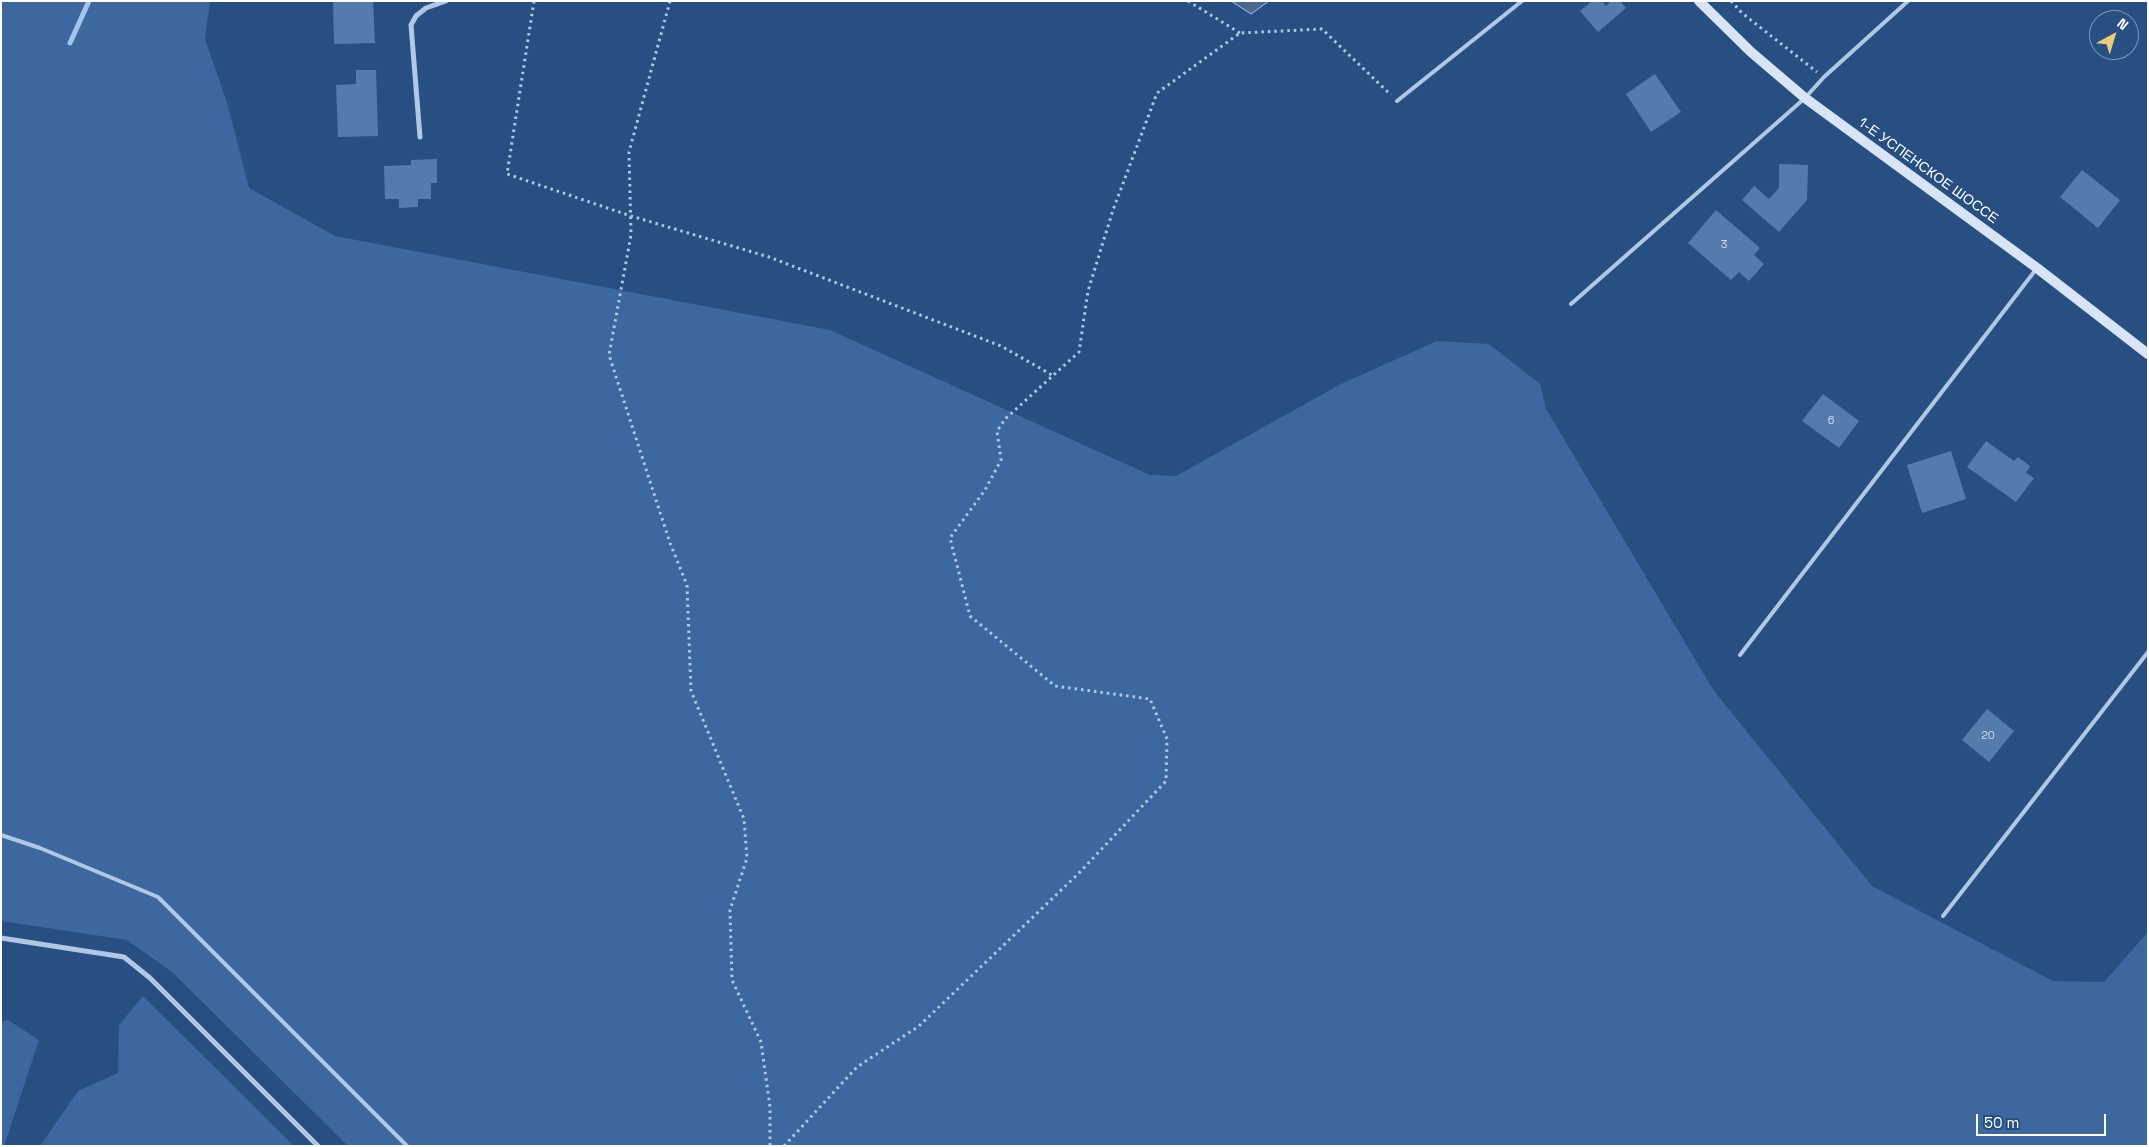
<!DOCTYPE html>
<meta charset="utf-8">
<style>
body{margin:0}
#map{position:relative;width:2149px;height:1147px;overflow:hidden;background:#274f81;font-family:"Space Grotesk",sans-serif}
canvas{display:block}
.frame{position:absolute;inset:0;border:2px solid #fff;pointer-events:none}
.north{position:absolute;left:2089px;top:10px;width:50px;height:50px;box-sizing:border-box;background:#274f81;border:1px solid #7d95b3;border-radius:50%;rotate:39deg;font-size:14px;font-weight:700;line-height:20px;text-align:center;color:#fff}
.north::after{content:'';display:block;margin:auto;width:18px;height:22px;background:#eecb75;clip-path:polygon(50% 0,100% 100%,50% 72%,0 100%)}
.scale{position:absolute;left:1976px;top:1114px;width:130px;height:22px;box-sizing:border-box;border:2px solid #fff;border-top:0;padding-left:6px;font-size:15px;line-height:18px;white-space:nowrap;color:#fff;-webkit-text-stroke:4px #274f81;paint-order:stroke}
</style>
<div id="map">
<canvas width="2149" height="1147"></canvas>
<div class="frame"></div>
<div class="north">N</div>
<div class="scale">50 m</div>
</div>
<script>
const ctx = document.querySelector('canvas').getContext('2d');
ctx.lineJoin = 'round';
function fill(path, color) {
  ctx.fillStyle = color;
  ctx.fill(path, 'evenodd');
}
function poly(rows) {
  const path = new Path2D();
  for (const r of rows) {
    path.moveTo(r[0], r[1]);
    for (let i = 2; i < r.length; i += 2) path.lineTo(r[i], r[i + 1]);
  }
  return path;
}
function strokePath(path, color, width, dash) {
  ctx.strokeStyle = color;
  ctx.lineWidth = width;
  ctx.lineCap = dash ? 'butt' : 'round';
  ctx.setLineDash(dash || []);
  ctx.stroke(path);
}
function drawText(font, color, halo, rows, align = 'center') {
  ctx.font = font + ' "Space Grotesk",sans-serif';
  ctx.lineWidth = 4;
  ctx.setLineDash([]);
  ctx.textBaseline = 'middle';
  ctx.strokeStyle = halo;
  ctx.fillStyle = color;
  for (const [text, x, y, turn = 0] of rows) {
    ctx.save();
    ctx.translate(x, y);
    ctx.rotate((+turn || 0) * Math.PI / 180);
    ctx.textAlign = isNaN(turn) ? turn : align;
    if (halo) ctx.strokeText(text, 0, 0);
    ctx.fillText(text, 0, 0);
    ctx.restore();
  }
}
fill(poly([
 [1,1,210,1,205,39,227,102,249,188,335,236,830,330,1150,475,1176,476,1341,384,1437,341,1489,344,1540,384,1546,409,1714,691,1872,886,2053,981,2104,982,2148,932,2148,1146,348,1146,172,972,127,940,1,921],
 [143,996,294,1146,40,1146,78,1091,118,1073,119,1025],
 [8,1020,39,1040,4,1146,1,1146,1,1022]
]), '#3c689f');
const water = poly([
 [1231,1,1269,1,1251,14,1231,1]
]);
fill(water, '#4c688c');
strokePath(water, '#a4c3e7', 1);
strokePath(poly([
 [70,43,89,1]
]), '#a4c3e7', 5);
fill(poly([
 [333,1,373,1,375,43,334,44],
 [1592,1,1602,1,1606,6,1611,1,1620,1,1626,8,1598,32,1580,11],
 [356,70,376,70,378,136,338,137,336,85,356,84],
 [1655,74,1681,112,1651,132,1626,94],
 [437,159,437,183,431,183,431,199,418,199,418,207,399,208,399,199,385,199,384,166,411,165,411,160],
 [1779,164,1808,165,1807,200,1779,232,1742,200,1754,186,1769,199,1779,188],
 [2082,170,2120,200,2098,228,2060,197],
 [1716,210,1760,248,1754,255,1764,264,1749,281,1739,272,1731,280,1688,243],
 [1823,394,1859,421,1839,448,1802,421],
 [1986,441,2014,461,2018,457,2030,466,2026,473,2034,478,2016,502,1967,467],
 [1951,451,1966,499,1922,513,1907,465],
 [1987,709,2014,731,1989,762,1962,740]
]), '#547bac');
strokePath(poly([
 [534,1,507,174,631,216,769,257,1001,346,1052,375],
 [670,1,629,152,631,235,609,355,670,543,687,585,691,691,744,819,747,858,730,910,732,980,761,1042,770,1107,770,1146],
 [1188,1,1240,33],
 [1731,1,1742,13,1817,72],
 [784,1146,857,1067,919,1026,1078,874,1166,781,1167,739,1150,699,1055,686,970,616,950,538,985,490,1001,460,997,431,1005,419,1079,352,1088,291,1113,210,1157,93,1240,33,1322,29,1391,95]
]), '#b0c8e6', 3, [2.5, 4]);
strokePath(poly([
 [1397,101,1522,1],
 [1571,304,1805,98,1824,77,1908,1],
 [1740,655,2037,268],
 [1,835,40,848,158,897,407,1146],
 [1943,916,2148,652]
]), '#b0c8e6', 4);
strokePath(poly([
 [420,137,411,25,416,16,426,8,446,1],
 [1,938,124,957,150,978,318,1146]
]), '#b0c8e6', 5);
strokePath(poly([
 [1699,1,1751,52,1805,98,2037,268,2148,354]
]), '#d9e5f6', 10);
drawText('11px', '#d4deea', null, [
 ["3",1724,245],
 ["6",1831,421],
 ["20",1988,736]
]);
drawText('14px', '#fff', '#274f81', [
 ["1-Е УСПЕНСКОЕ ШОССЕ",1928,171,36]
]);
</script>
